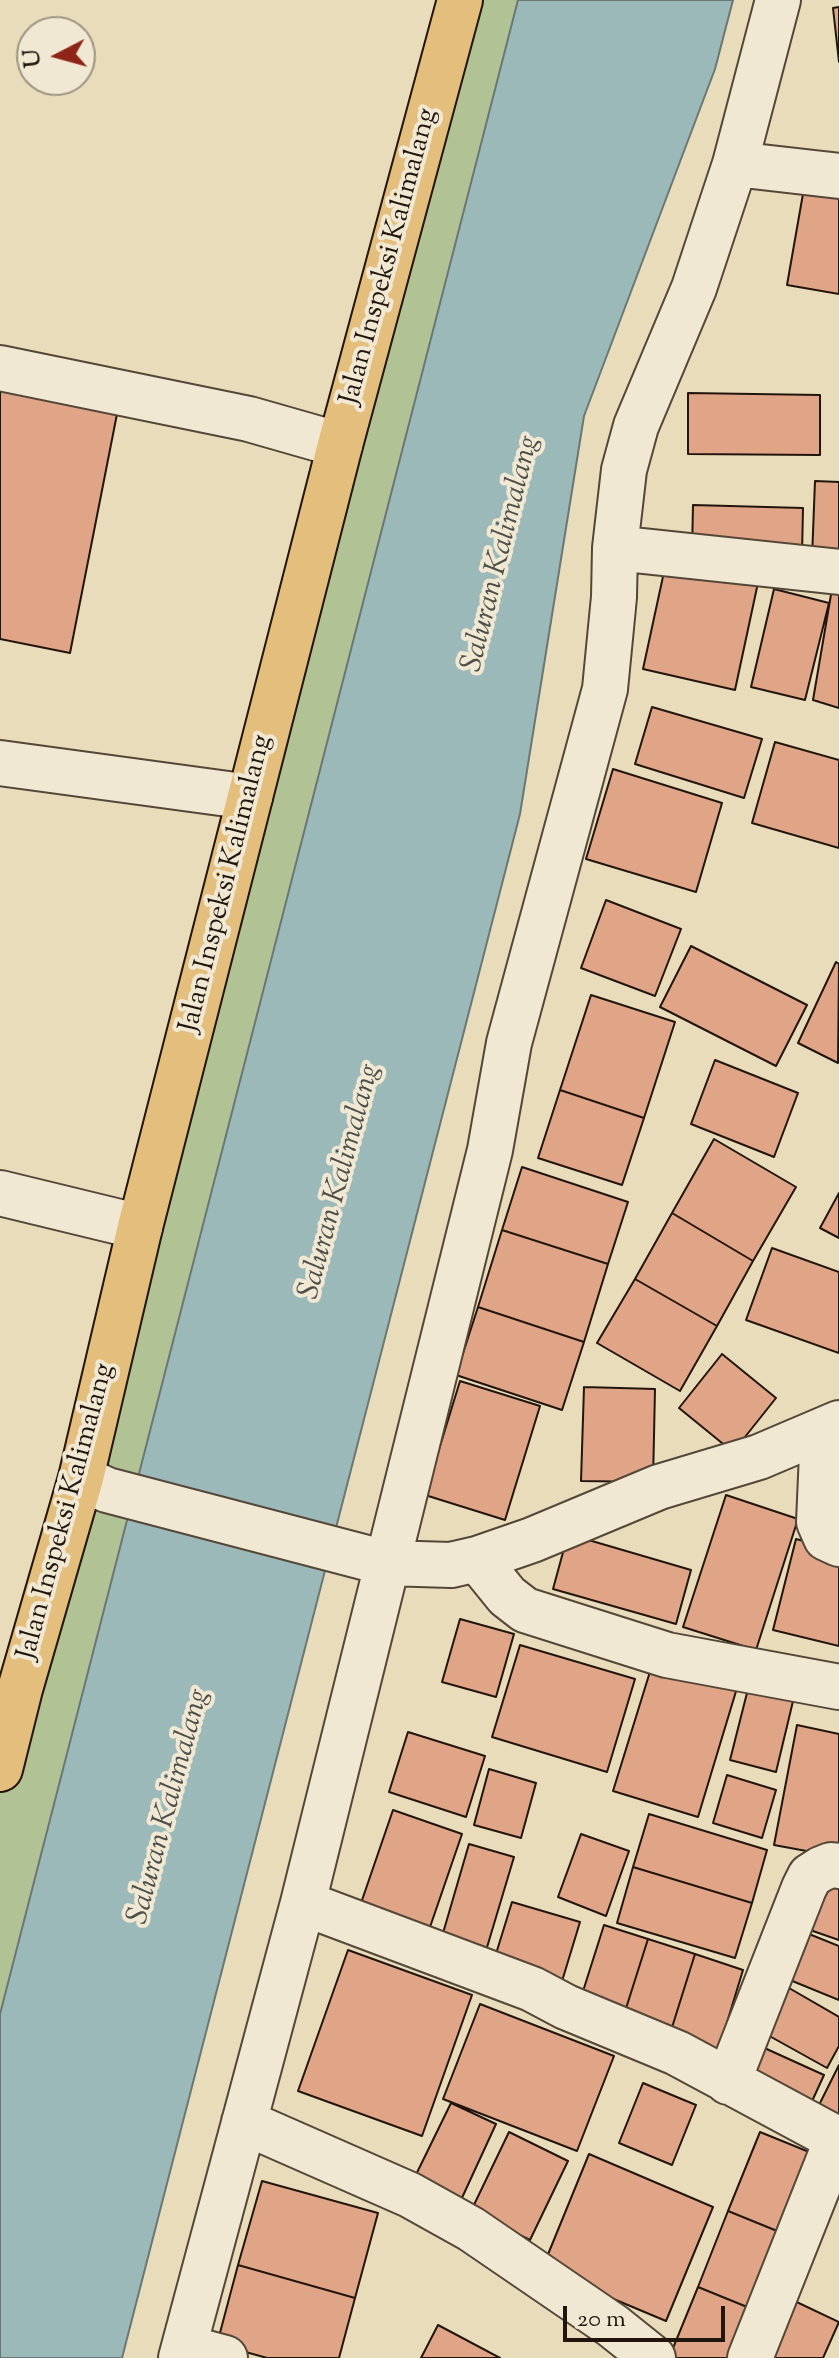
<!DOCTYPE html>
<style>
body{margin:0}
#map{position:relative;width:839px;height:2358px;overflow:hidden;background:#e8dcba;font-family:"Sorts Mill Goudy",serif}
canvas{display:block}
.north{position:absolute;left:16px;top:16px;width:80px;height:80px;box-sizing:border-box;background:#f0e8d2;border:2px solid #9e9483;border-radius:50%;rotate:264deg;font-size:22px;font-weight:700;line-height:32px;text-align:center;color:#22150d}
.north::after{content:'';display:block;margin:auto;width:28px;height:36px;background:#8f2418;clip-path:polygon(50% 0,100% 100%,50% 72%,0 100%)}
.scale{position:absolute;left:563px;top:2306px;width:162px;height:36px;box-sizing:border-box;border:4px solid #22150d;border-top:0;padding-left:10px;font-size:24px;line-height:28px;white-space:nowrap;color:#22150d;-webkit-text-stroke:6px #f0e8d2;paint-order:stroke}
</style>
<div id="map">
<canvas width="839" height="2358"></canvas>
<div class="north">U</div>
<div class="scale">20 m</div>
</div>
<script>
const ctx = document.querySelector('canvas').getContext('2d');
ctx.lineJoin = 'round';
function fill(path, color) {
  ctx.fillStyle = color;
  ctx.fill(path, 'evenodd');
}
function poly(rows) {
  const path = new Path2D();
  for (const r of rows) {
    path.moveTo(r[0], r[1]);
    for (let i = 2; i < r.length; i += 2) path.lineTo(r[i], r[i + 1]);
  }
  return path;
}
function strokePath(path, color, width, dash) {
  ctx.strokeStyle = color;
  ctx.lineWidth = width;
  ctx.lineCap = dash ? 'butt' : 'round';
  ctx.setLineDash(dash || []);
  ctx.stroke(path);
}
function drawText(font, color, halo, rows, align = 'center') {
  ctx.font = font + ' "Sorts Mill Goudy",serif';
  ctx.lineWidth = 8;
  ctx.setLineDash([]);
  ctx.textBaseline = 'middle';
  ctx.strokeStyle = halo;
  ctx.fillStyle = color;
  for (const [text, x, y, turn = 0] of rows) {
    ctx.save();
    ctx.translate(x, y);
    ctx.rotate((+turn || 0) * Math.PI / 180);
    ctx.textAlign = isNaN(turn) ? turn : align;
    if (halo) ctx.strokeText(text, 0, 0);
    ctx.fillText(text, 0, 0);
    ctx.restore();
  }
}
fill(poly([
 [461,0,518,0,0,2014,0,1769]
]), '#b1c294');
const water = poly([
 [518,0,733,0,715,69,584,416,520,814,122,2358,0,2358,0,2014,518,0]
]);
fill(water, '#9bb9b9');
strokePath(water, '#6b7774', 2);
const building = poly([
 [839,7,839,62,833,8,839,7],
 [804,188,839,194,839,294,787,285,804,188],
 [0,391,117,414,70,653,0,639,0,391],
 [688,393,820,395,820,455,688,454,688,393],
 [815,481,839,482,839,560,812,558,815,481],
 [693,505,803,508,802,555,692,552,693,505],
 [667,558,759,578,735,690,643,669,667,558],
 [834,577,839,578,839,708,813,700,834,577],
 [774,589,829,603,805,700,751,687,774,589],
 [652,707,762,739,744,798,635,764,652,707],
 [775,742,839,760,839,848,752,823,775,742],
 [613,769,722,803,696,892,586,859,613,769],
 [606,900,681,929,655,996,581,968,606,900],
 [691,946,807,1005,776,1066,660,1007,691,946],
 [836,962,839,964,838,1063,798,1043,836,962],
 [591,995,675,1022,644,1118,560,1090,591,995],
 [715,1060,798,1093,774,1157,691,1124,715,1060],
 [560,1090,644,1118,622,1185,538,1158,560,1090],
 [714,1139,796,1187,753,1261,672,1213,714,1139],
 [522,1167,628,1202,608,1264,502,1230,522,1167],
 [839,1193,839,1238,820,1228,839,1193],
 [672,1213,753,1261,717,1326,635,1279,672,1213],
 [502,1230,608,1264,584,1342,478,1307,502,1230],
 [772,1248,839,1272,839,1353,746,1320,772,1248],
 [635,1279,717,1326,680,1391,597,1343,635,1279],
 [478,1307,584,1342,562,1410,456,1375,478,1307],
 [722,1354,776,1398,733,1452,679,1408,722,1354],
 [460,1381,540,1406,505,1520,425,1495,460,1381],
 [584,1387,655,1389,653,1482,581,1481,584,1387],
 [726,1495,798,1519,756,1650,683,1627,726,1495],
 [568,1534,691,1570,676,1624,553,1589,568,1534],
 [796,1539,839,1550,839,1646,773,1630,796,1539],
 [460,1619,514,1634,496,1697,442,1682,460,1619],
 [520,1645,635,1679,607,1772,492,1737,520,1645],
 [653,1662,737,1688,698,1817,613,1791,653,1662],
 [749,1685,794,1697,776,1772,730,1760,749,1685],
 [797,1725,839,1734,839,1857,774,1845,797,1725],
 [408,1732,485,1756,466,1817,389,1792,408,1732],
 [489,1769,536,1783,521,1838,474,1825,489,1769],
 [727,1775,776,1790,762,1838,713,1823,727,1775],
 [393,1810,462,1834,429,1930,360,1906,393,1810],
 [649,1814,767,1850,752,1903,633,1867,649,1814],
 [581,1834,629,1851,606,1916,558,1897,581,1834],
 [469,1844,514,1857,485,1954,441,1940,469,1844],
 [633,1867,752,1903,735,1958,617,1923,633,1867],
 [831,1868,839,1871,839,1940,810,1930,831,1868],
 [512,1902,580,1922,559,1991,491,1970,512,1902],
 [604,1925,648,1939,622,2021,578,2007,604,1925],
 [804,1932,839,1946,839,2000,785,1978,804,1932],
 [648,1939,695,1954,669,2037,622,2021,648,1939],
 [348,1950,472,1995,422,2136,298,2091,348,1950],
 [695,1954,743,1970,718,2052,669,2037,695,1954],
 [789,1988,839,2017,839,2046,827,2068,764,2033,789,1988],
 [480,2004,614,2056,577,2151,443,2099,480,2004],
 [760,2046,824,2075,808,2110,745,2082,760,2046],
 [839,2065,839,2132,812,2119,839,2065],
 [643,2083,696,2105,672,2165,619,2143,643,2083],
 [451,2103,496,2124,455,2213,408,2191,451,2103],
 [509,2132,568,2161,530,2240,471,2211,509,2132],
 [760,2132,819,2156,787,2235,728,2211,760,2132],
 [589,2154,713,2207,666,2321,542,2269,589,2154],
 [262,2181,378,2213,355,2298,238,2265,262,2181],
 [728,2211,787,2235,757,2311,698,2287,728,2211],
 [238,2265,355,2298,339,2358,267,2358,217,2344,238,2265],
 [698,2287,757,2311,738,2358,669,2358,698,2287],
 [784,2296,839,2322,823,2358,755,2358,784,2296],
 [438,2325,500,2358,421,2358,438,2325]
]);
fill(building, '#e0a586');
strokePath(building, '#22150d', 2);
const minor = poly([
 [735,164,839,176],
 [0,368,249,419,340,445],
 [615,548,839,572],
 [0,763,250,797],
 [0,1193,140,1227],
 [823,1431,819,1522,826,1538,839,1544],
 [81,1478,107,1490,386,1563,451,1565,477,1559,532,1540,659,1487,759,1457,839,1423],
 [477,1559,507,1596,525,1610,667,1655,839,1687],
 [303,1903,532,1989,566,2007,677,2053,839,2140],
 [728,2082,804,1888,810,1876,821,1869,831,1865,839,1866],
 [244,2122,410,2195,471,2229,613,2326,653,2358],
 [184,2347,225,2358],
 [181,2358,303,1903,490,1150,509,1043,605,689,614,597,615,548,624,470,636,426,694,288,735,164,778,0],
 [750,2358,837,2139]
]);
const major = poly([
 [0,1769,20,1689,81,1478,140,1227,340,445,460,0]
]);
strokePath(minor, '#544738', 48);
strokePath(major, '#22150d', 48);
strokePath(minor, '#f0e8d2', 44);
strokePath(major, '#e4be7d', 44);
drawText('28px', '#22150d', '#f0e8d2', [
 ["Jalan Inspeksi Kalimalang",391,257,-75],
 ["Jalan Inspeksi Kalimalang",228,884,-76],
 ["Jalan Inspeksi Kalimalang",68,1512,-75]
]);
drawText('italic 30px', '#4c4e49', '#f0e8d2', [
 ["Saluran Kalimalang",503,554,-76],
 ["Saluran Kalimalang",342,1182,-75],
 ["Saluran Kalimalang",171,1807,-75]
]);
</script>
